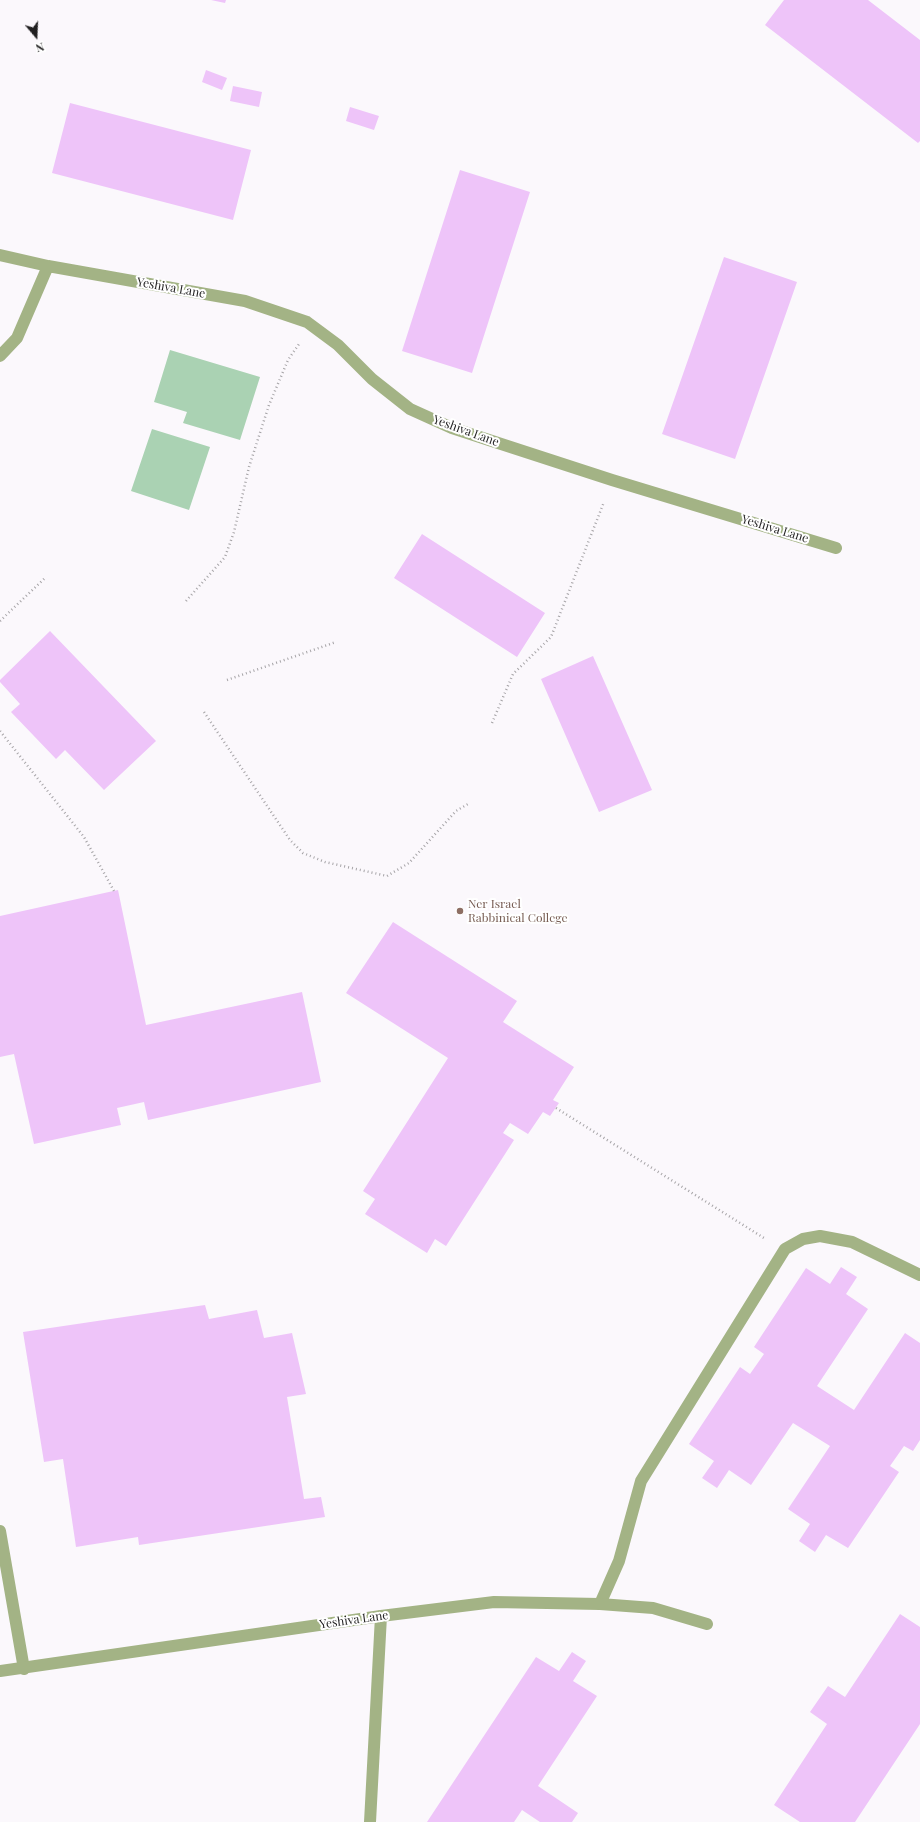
<!DOCTYPE html>
<style>
body{margin:0}
#map{position:relative;width:920px;height:1822px;overflow:hidden;background:#fbf8fc;font-family:"Playfair Display",serif}
canvas{display:block}
.north{position:absolute;left:16px;top:16px;width:40px;height:40px;-webkit-text-stroke:3px #fff;paint-order:stroke;rotate:161deg;font-size:11px;font-weight:700;line-height:16px;text-align:center;color:#201f20}
.north::after{content:'';display:block;margin:auto;width:14px;height:18px;background:#201f20;clip-path:polygon(50% 0,100% 100%,50% 72%,0 100%)}
</style>
<div id="map">
<canvas width="920" height="1822"></canvas>
<div class="north">N</div>
</div>
<script>
const ctx = document.querySelector('canvas').getContext('2d');
ctx.lineJoin = 'round';
function fill(path, color) {
  ctx.fillStyle = color;
  ctx.fill(path, 'evenodd');
}
function poly(rows) {
  const path = new Path2D();
  for (const r of rows) {
    path.moveTo(r[0], r[1]);
    for (let i = 2; i < r.length; i += 2) path.lineTo(r[i], r[i + 1]);
  }
  return path;
}
function strokePath(path, color, width, dash) {
  ctx.strokeStyle = color;
  ctx.lineWidth = width;
  ctx.lineCap = dash ? 'butt' : 'round';
  ctx.setLineDash(dash || []);
  ctx.stroke(path);
}
function drawText(font, color, halo, rows, align = 'center') {
  ctx.font = font + ' "Playfair Display",serif';
  ctx.lineWidth = 4;
  ctx.setLineDash([]);
  ctx.textBaseline = 'middle';
  ctx.strokeStyle = halo;
  ctx.fillStyle = color;
  for (const [text, x, y, turn = 0] of rows) {
    ctx.save();
    ctx.translate(x, y);
    ctx.rotate((+turn || 0) * Math.PI / 180);
    ctx.textAlign = isNaN(turn) ? turn : align;
    if (halo) ctx.strokeText(text, 0, 0);
    ctx.fillText(text, 0, 0);
    ctx.restore();
  }
}
fill(poly([
 [170,350,260,377,240,440,183,423,187,412,154,402],
 [152,429,210,447,189,510,131,491]
]), '#aad2b3');
fill(poly([
 [211,0,226,0,225,3],
 [784,0,868,0,920,40,920,141,918,143,765,25],
 [206,70,227,78,222,90,202,82],
 [233,86,262,92,259,107,230,101],
 [70,103,251,150,233,220,52,173],
 [350,107,379,116,374,130,346,121],
 [460,170,530,192,472,373,402,351],
 [724,257,797,282,735,459,662,434],
 [422,534,545,613,517,657,394,578],
 [50,631,156,741,104,790,65,750,56,759,11,712,20,704,0,682,0,680],
 [593,656,652,790,599,812,541,679],
 [118,890,146,1025,302,992,321,1082,148,1120,144,1102,117,1108,121,1125,34,1144,14,1054,0,1057,0,916],
 [393,922,517,1001,503,1022,574,1067,553,1100,559,1103,550,1116,543,1112,528,1134,510,1123,503,1133,514,1140,446,1246,435,1239,427,1253,365,1214,375,1199,363,1191,448,1058,346,993],
 [841,1267,857,1277,846,1294,868,1309,817,1386,854,1410,905,1333,920,1343,920,1440,913,1451,904,1446,890,1466,899,1472,848,1548,826,1535,815,1552,799,1541,810,1524,788,1509,830,1446,793,1423,751,1485,729,1470,717,1488,702,1478,714,1461,689,1444,740,1367,750,1374,764,1354,754,1347,806,1268,830,1284],
 [205,1305,209,1319,257,1310,264,1338,292,1333,306,1394,287,1397,304,1499,321,1497,325,1517,139,1545,138,1537,76,1547,63,1459,44,1462,23,1332],
 [900,1614,920,1627,920,1724,855,1822,800,1822,774,1805,827,1724,810,1712,828,1686,845,1697],
 [572,1652,586,1661,573,1681,597,1696,538,1786,578,1813,572,1822,540,1822,522,1810,514,1822,427,1822,536,1657,559,1671]
]), '#eec4f9');
strokePath(poly([
 [186,601,225,557,234,532,249,467,269,405,288,360,299,344],
 [0,621,46,577],
 [227,680,336,642],
 [204,712,290,840,303,853,325,862,387,876,409,863,456,811,468,804],
 [492,723,513,674,551,637,604,502],
 [0,731,84,837,114,891],
 [556,1108,764,1238]
]), '#a6a4a7', 2.5, [1, 3]);
strokePath(poly([
 [0,1531,24,1669],
 [600,1604,619,1561,641,1481,785,1249,803,1239,820,1236,852,1242,920,1275],
 [370,1822,381,1616]
]), '#a3b385', 12);
strokePath(poly([
 [0,255,48,266,245,301,307,322,338,345,372,379,410,409,452,428,612,480,836,548],
 [0,356,17,338,48,266],
 [0,1671,381,1616,494,1602,600,1604,653,1608,707,1624]
]), '#a3b385', 12);
for (const [x, y, r, color] of [
 [460,911,4,"#8d6e63"]
]) {
  const dot = new Path2D();
  dot.arc(x, y, r, 0, 2 * Math.PI);
  ctx.fillStyle = color;
  ctx.fill(dot);
  strokePath(dot, '#fff', 1.5);
}
drawText('12px', '#201f20', '#fff', [
 ["Yeshiva Lane",171,288,10],
 ["Yeshiva Lane",466,431,20],
 ["Yeshiva Lane",775,529,17],
 ["Yeshiva Lane",354,1620,-8]
]);
drawText('12px', '#785e54', '#fff', [
 ["Ner Israel",468,904],
 ["Rabbinical College",468,918]
], 'left');
</script>
